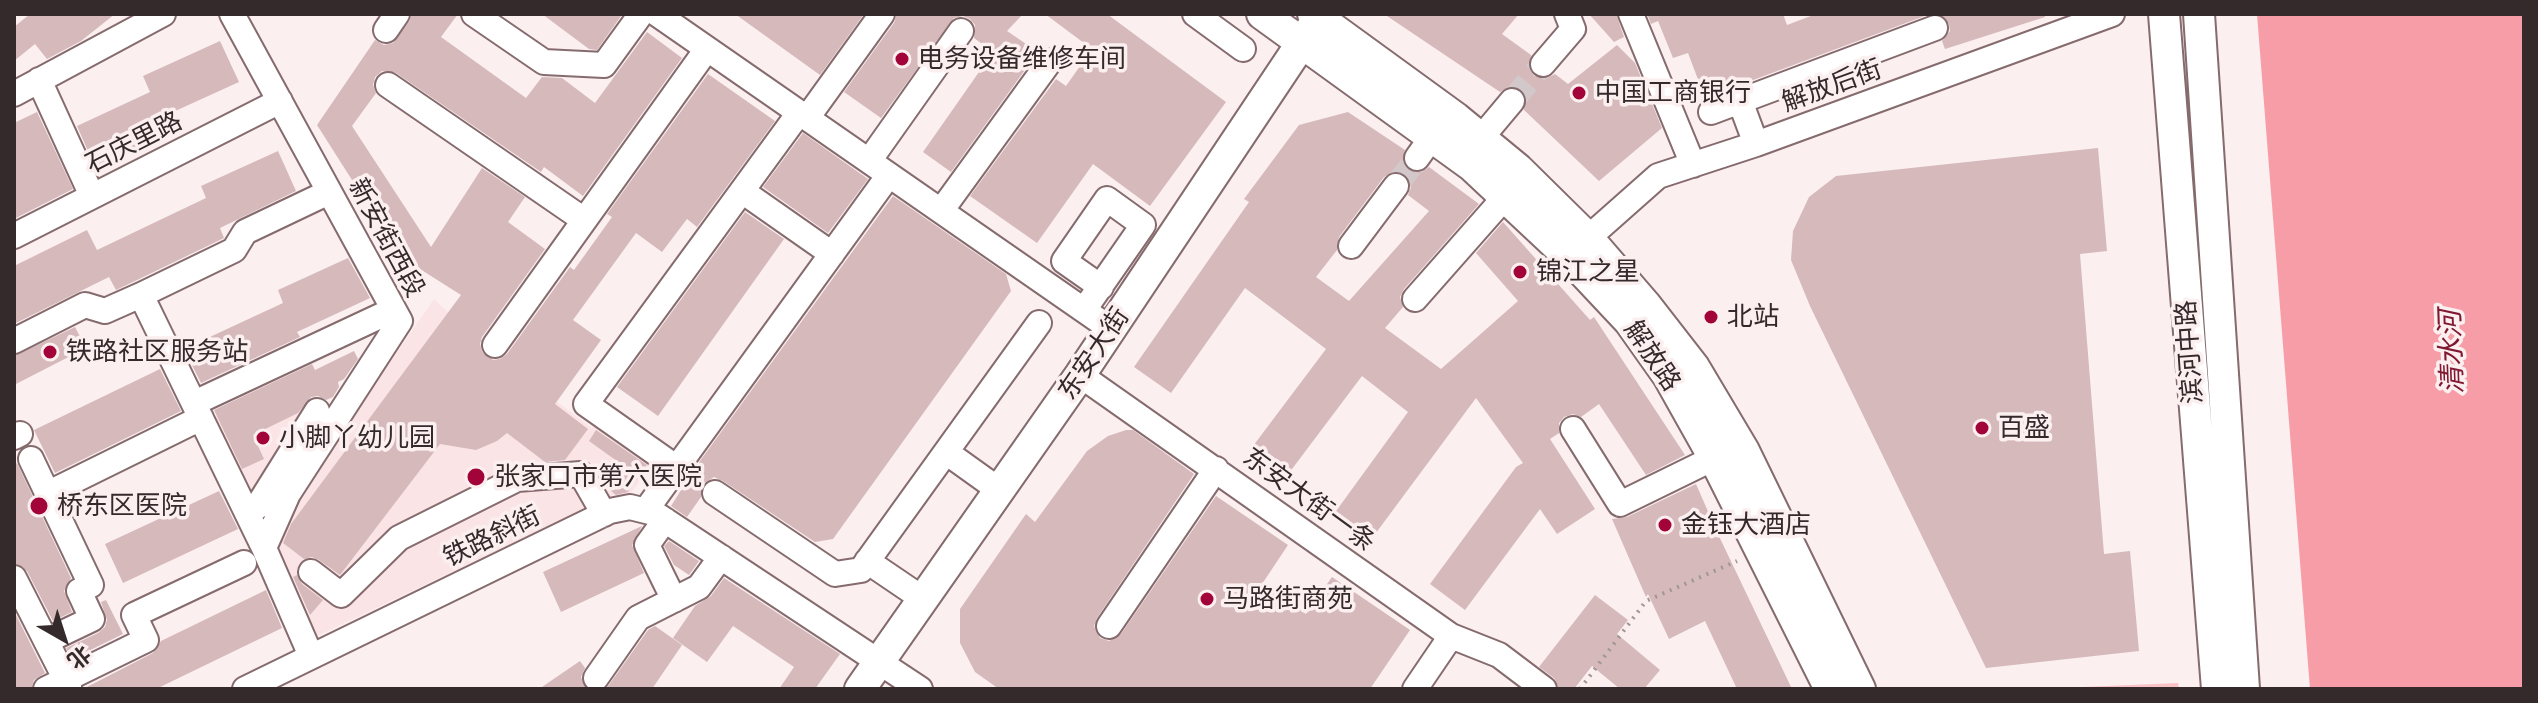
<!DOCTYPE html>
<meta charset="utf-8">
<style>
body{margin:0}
#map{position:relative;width:2538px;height:703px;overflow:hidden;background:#fbeff0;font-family:Inter,"Noto Sans SC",sans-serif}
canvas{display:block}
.frame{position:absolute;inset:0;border:16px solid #352a2b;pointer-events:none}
.north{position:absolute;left:24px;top:599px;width:80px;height:80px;-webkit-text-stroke:6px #fbeff0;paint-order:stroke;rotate:141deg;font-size:22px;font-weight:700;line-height:32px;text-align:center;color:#352a2b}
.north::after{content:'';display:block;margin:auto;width:28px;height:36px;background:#352a2b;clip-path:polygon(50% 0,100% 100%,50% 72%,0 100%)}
</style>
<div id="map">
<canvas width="2538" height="703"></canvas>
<div class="frame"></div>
<div class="north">北</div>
</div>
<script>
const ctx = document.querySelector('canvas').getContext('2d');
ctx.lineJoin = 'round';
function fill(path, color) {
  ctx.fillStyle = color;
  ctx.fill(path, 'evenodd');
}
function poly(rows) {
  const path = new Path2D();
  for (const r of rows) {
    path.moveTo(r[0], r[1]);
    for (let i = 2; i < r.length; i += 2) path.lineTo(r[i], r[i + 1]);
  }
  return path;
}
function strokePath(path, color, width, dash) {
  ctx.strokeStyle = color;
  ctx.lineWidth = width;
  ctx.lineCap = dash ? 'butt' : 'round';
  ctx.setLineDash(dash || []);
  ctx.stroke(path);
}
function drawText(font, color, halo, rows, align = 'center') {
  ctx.font = font + ' Inter,"Noto Sans SC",sans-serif';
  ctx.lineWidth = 7;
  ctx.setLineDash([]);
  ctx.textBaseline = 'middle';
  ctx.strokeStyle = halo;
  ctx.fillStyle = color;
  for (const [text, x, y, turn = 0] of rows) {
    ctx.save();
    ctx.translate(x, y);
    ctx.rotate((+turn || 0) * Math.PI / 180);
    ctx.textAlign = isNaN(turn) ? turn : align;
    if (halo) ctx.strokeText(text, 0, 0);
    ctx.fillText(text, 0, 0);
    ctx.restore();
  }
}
fill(poly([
 [434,299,484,347,592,428,600,419,656,460,624,502,613,495,311,639,272,549,288,509],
 [302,375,315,405,257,514,212,418]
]), '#fbe4e6');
fill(poly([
 [2178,683,2179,689,2035,689]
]), '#f9c2c6');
fill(poly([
 [2257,14,2524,14,2524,689,2310,689]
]), '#f79da7');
fill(poly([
 [30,14,115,14,81,41,47,59,35,44,14,61,14,27],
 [412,14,458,14,441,37,526,98,542,77,562,78,595,103,647,32,682,58,583,196,544,167,541,172,396,73,382,71,375,77,373,85,376,93,352,126,431,247,482,168,525,197,508,222,545,249,482,337,480,344,482,352,493,360,500,359,507,354,570,267,574,270,612,217,607,214,708,74,775,121,697,227,687,219,662,252,636,233,573,320,601,340,555,404,588,429,565,460,545,462,507,433,497,441,476,450,440,444,340,575,319,560,312,557,304,559,283,543,291,524,461,295,401,257,317,125,375,40,384,45,393,43,409,22],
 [542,14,617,14,621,16,597,50,589,49],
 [735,14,864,14,820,75],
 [897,14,1023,14,1007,31,1038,52,951,172,923,152,993,52,974,38,975,25,970,19,963,16,954,18,881,118,844,92,894,23],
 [1045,14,1107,14,1226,102,1150,206,1093,164,1037,243,970,196,1056,79,1066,86,1092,49],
 [1384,14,1519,14,1502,34,1531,55,1529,68,1534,76,1547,78,1555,74,1568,84,1617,45,1635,63,1662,128,1599,181,1524,110,1526,97,1521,89,1508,87,1500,92],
 [1589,14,1616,14,1624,37,1614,42],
 [1647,14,1783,14,1787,25,1816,14,1930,14,1705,98,1688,53,1673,58,1658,21,1651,24],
 [1939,14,2045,14,2045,17,1945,49,1942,41,1950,31,1949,24],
 [220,41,239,82,162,117,169,133,95,167,77,126,150,92,143,76],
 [37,112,73,189,14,219,14,123],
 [1348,112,1405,150,1403,163,1409,171,1422,172,1429,167,1479,204,1404,289,1400,297,1403,307,1385,328,1441,369,1518,301,1476,253,1503,222,1590,320,1594,317,1685,455,1646,475,1599,404,1581,417,1573,414,1564,417,1559,423,1559,433,1550,439,1595,509,1557,534,1540,509,1465,610,1430,584,1516,467,1523,463,1476,398,1367,545,1331,518,1408,412,1362,376,1283,481,1247,454,1326,349,1245,288,1171,393,1134,367,1249,202,1244,199,1299,125],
 [1397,171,1409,179,1411,187,1408,195,1429,211,1349,301,1316,277,1337,250,1339,237,1384,177],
 [803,133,868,179,828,233,763,187],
 [2098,148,2107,251,2080,254,2104,554,2130,551,2139,651,1986,668,1810,306,1791,260,1793,231,1809,197,1836,176],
 [278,151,296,191,220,228,224,238,135,281,116,290,109,277,14,324,14,266,87,230,97,250,206,198,201,186],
 [893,196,1006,274,1011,291,833,539,815,542,723,481,714,477,703,484,701,497,687,517,671,506,697,465],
 [745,212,784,239,658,416,617,387],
 [348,258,370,298,297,332,300,337,201,383,184,349,283,303,278,290],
 [75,327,86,348,14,385,14,356],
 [354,351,358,359,344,379,338,382,339,387,333,397,326,400,318,396,311,397,298,413,253,435,264,459,242,469,214,410,312,364,315,370],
 [160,369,181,411,55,473,34,430],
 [596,430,647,465,628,492,616,495,605,486,621,464,589,441],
 [1126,430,1133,430,1194,474,1097,618,1094,626,1100,638,1109,641,1121,634,1216,496,1288,545,1262,584,1306,614,1332,577,1410,630,1370,689,999,689,975,672,960,643,960,609,1026,514,1035,522,1087,451,1108,436],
 [17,463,71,578,64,591,72,612,53,621,27,571,14,563,14,465],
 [1696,484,1717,532,1792,689,1737,689,1705,621,1669,639,1648,594,1646,597,1612,519,1627,517],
 [219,491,238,529,123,583,105,544],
 [642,526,632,545,644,573,561,612,543,572],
 [669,541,699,561,689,575,674,565,664,546],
 [297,575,302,584,323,600,310,615,293,577],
 [724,578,840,654,815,689,779,689,794,667,733,626,707,662,673,638,695,606,711,596],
 [266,590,282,628,156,689,83,689,153,653,161,641],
 [1595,595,1628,620,1617,634,1660,670,1644,689,1620,689,1592,666,1574,689,1559,689,1554,678,1539,667],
 [106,600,123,634,72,659,66,648,98,633,105,627,107,620,101,602],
 [14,611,45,673,34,680,31,689,14,689],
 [655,626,682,645,652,689,606,689,648,630],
 [580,661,585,668,581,677,586,689,539,689]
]), '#d6b9bb');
strokePath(poly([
 [1512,101,1543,64],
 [1396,186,1417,158]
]), '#d3c8c9', 24, [24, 12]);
const minor = poly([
 [232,14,400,321,288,494,264,548,311,656],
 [474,14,544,62,604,65,641,14],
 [657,14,1111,329],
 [1195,14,1243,49],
 [1631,14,1693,165],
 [386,30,397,14],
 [1543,64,1573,29,1567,14],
 [39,80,92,196],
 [388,85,584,220],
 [14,94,163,14],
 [1740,101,1756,144],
 [1711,112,1935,28],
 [807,118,882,14],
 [1481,138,1512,101],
 [1417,158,1432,137],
 [869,161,961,31],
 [742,191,832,254],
 [941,211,1050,61],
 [14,236,280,101],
 [1588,238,1658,176,1756,144,2112,14],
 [1351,246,1396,186],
 [141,295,264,548],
 [1415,299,1505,197],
 [1084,310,1143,225,1107,199,1064,261,1101,287],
 [14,341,85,305,105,311,141,295,234,250,245,232,329,192],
 [495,345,707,49],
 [1080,375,1451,636,1415,689],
 [205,398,393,310],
 [1573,429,1620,504,1714,458],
 [14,437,20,434],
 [946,452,999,490],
 [31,459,91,585,79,591,92,619,46,641],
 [677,468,586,404,799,113],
 [59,488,201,418],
 [715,493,835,574,861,570,1039,323],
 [257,507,317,411],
 [646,510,889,175],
 [665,520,647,545,674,600],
 [867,561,923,599],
 [311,572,341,595,399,538,517,479,581,474,604,514],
 [14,578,69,686],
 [1109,626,1216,469],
 [1451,636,1499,655,1544,689],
 [596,678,638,618,699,587,721,557],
 [46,689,146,640,134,615,244,563],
 [245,689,610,511,630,507,654,513,920,689]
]);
const major = poly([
 [1262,14,1472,166,1567,255,1629,321,1668,376,1714,458,1830,689],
 [1313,14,1456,118,1518,169,1588,238,1645,304,1694,367,1744,451,1860,689],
 [2164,14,2217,689],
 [2199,14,2244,689],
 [860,689,1080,375,1311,29]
]);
strokePath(minor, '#856b6d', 28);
strokePath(major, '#856b6d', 34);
strokePath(poly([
 [1580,689,1646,601,1737,561]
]), '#a19697', 4, [2, 6]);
strokePath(minor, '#fff', 24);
strokePath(major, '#fff', 30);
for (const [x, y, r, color] of [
 [902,59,8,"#a2043a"],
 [1579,93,8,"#a2043a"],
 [1520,272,8,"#a2043a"],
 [1711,317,8,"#a2043a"],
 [50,352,8,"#a2043a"],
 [1982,428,8,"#a2043a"],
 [263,438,8,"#a2043a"],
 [476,477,10,"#a2043a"],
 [39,506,10,"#a2043a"],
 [1665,525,8,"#a2043a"],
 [1207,599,8,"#a2043a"]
]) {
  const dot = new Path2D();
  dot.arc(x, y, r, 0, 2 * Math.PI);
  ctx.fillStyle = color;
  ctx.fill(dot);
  strokePath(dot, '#fbeff0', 3);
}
drawText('26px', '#352a2b', '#fbeff0', [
 ["电务设备维修车间",918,59],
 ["中国工商银行",1595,93],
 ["锦江之星",1536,272],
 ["北站",1727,317],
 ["铁路社区服务站",66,352],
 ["百盛",1998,428],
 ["小脚丫幼儿园",279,438],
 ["张家口市第六医院",494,477],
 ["桥东区医院",57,506],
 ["金钰大酒店",1681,525],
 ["马路街商苑",1223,599]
], 'left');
drawText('26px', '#352a2b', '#fbeff0', [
 ["解放后街",1832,86,-20],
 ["石庆里路",134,143,-27],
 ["新安街西段",386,238,62],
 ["滨河中路",2190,352,-94],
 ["东安大街",1094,354,-56],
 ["解放路",1652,356,56],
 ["东安大街一条",1309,500,36],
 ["铁路斜街",492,537,-26]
]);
drawText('italic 28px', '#801831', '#fbeff0', [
 ["清水河",2452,352,-92]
]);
</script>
